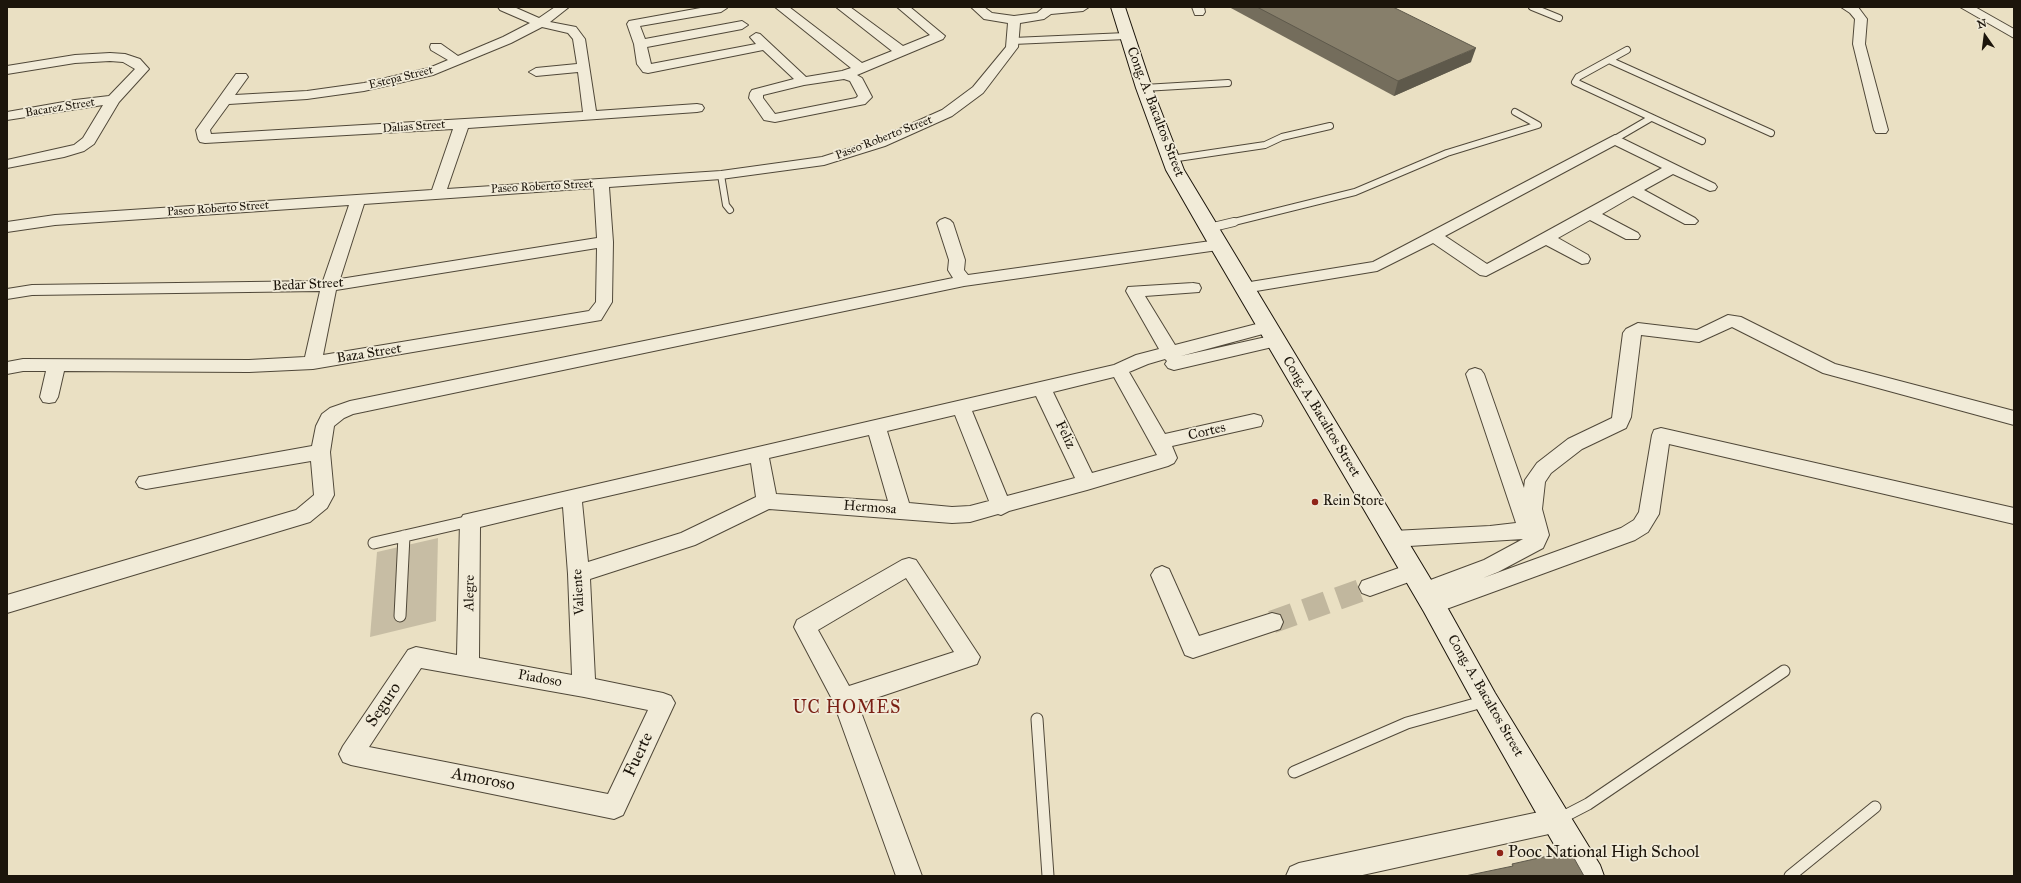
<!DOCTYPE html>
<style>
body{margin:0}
#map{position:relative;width:2021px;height:883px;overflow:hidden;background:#eae0c3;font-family:"IM FELL Great Primer",serif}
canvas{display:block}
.frame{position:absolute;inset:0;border:8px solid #1c150b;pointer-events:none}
.north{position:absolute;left:1965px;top:16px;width:40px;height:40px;-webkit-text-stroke:3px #f1ebd8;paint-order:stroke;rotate:346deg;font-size:11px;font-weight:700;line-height:16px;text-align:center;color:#1c150b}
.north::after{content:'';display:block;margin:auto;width:14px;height:18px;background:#1c150b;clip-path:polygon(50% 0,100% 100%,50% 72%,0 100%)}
</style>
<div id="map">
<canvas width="2021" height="883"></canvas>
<div class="frame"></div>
<div class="north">N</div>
</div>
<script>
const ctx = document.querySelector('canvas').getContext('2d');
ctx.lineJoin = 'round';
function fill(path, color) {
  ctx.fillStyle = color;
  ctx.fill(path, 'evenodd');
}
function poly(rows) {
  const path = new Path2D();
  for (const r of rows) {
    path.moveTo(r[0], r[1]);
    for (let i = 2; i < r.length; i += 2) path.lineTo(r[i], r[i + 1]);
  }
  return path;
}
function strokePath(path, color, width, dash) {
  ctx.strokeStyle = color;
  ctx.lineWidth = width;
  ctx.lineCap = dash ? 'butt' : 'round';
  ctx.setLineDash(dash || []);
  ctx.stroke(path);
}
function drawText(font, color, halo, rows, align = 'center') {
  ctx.font = font + ' "IM FELL Great Primer",serif';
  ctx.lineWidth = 3.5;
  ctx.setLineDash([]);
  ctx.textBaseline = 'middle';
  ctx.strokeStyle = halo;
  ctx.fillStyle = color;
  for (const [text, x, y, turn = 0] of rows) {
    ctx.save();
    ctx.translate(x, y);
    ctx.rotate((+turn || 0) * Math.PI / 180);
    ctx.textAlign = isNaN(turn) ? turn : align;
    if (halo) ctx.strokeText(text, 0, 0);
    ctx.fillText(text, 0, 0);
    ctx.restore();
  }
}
fill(poly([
 [438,538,436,621,370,637,377,552]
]), '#c7bda4');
strokePath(poly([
 [1272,622,1370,587]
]), '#c1b79e', 23, [23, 12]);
const laneFar2 = poly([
 [1532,7,1559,18],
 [1013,41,1126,36],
 [1627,50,1578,77,1575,82,1702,141],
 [1609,60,1771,133],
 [1144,88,1228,83],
 [1615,139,1651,118],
 [1171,159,1265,145,1282,137,1330,126],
 [721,175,726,205,730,210],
 [1230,223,1355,192,1447,153,1538,125,1515,112]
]);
const laneFar1 = poly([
 [1209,228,1234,222]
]);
const lane = poly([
 [374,543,470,521],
 [400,616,404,536],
 [1037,719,1048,876],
 [1294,772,1407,723,1486,701],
 [1559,819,1588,804,1784,671],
 [1790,876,1875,807]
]);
const street = poly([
 [498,7,514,7,539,18,555,7,569,7,550,22,576,27,585,39,596,111,697,104,702,105,704,108,702,111,697,112,468,128,447,189,721,171,822,157,875,140,942,110,973,87,1006,47,1008,23,984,19,971,7,984,7,992,13,1014,16,1037,13,1044,7,1089,7,1083,11,1051,14,1044,19,1020,23,1018,47,983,93,952,116,885,146,824,165,721,179,609,187,613,242,612,302,601,320,313,369,249,372,64,371,58,397,55,402,49,403,43,402,40,397,46,371,23,371,7,374,7,362,23,359,249,360,305,357,320,291,32,295,7,299,7,289,32,285,323,281,349,205,55,225,7,232,7,222,55,215,432,190,453,129,205,143,200,142,198,139,196,130,236,74,246,74,248,77,235,95,307,91,364,83,429,68,448,60,431,50,430,47,431,44,441,44,458,56,503,37,530,23,500,10,498,7],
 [542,27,568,33,573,39,577,64,536,68,529,72,536,76,578,72,583,112,211,134,210,130,229,104,307,99,364,91,433,75,511,43,542,27],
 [594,188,597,238,340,279,364,204,594,188],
 [597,248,596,302,589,311,323,355,336,290,597,248],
 [706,7,727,8,721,12,640,26,645,39,742,21,748,25,742,29,647,47,651,64,756,44,750,37,756,33,760,34,806,77,842,71,851,68,775,7,789,7,862,63,892,51,836,7,850,7,903,46,930,35,897,7,910,7,945,36,943,39,857,75,862,78,872,97,865,104,775,122,764,120,749,98,750,93,752,90,794,79,763,50,648,73,643,72,637,64,634,44,627,24,629,21,706,7],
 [844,79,850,81,858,96,856,98,775,114,763,98,763,95,804,85,844,79],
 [1192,7,1204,7,1205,12,1203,15,1195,15,1192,7],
 [1841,7,1858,7,1867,19,1865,44,1888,130,1886,133,1876,133,1874,130,1853,44,1855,19,1850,13,1841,7],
 [1960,7,1975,7,2014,29,2014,38,1960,7],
 [110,53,125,54,140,59,149,69,119,102,94,144,84,151,64,157,7,168,7,160,74,145,83,138,103,105,7,120,7,112,75,100,109,96,135,69,123,62,110,61,75,63,7,74,7,66,75,55,110,53],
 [1615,135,1715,184,1717,187,1715,190,1710,191,1673,174,1644,190,1695,218,1698,221,1695,224,1685,224,1633,196,1602,214,1638,233,1640,236,1638,239,1626,239,1590,220,1558,238,1588,255,1590,259,1588,263,1582,264,1546,245,1486,276,1480,275,1433,243,1377,271,1244,293,1238,292,1236,288,1238,284,1244,283,1373,262,1615,135],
 [1615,145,1662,168,1487,264,1445,236,1615,145],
 [945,218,950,220,953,223,965,260,964,270,968,275,1218,240,1224,242,1226,245,1224,248,1218,250,964,286,353,414,344,418,334,426,330,452,334,495,327,508,310,522,7,613,7,595,296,510,314,495,311,461,146,489,139,487,136,482,139,477,312,446,316,426,322,414,330,408,350,401,953,278,948,270,949,260,937,223,940,220,945,218],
 [1193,283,1199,284,1201,288,1199,292,1145,296,1175,345,1268,321,1274,323,1277,327,1274,331,1181,356,1275,335,1281,337,1284,341,1281,345,1174,370,1168,368,1165,364,1167,361,1165,359,1148,364,1129,372,1165,434,1254,414,1261,416,1263,421,1261,426,1172,446,1177,458,1174,463,1168,466,1087,490,1009,511,1001,515,998,514,970,522,952,523,769,509,695,545,590,579,595,679,663,693,671,696,675,703,623,815,614,819,351,765,343,762,339,754,343,746,408,650,416,647,457,655,460,521,463,515,1114,365,1136,355,1159,349,1126,291,1128,287,1193,283],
 [1114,377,1157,455,1092,473,1053,392,1114,377],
 [1036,396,1075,478,1007,496,972,411,1036,396],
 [955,415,989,501,970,506,952,507,909,503,887,431,955,415],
 [869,435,888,501,776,494,769,458,869,435],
 [751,463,756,497,681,533,588,562,582,502,751,463],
 [563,507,568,574,572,675,479,658,480,527,563,507],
 [421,668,584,697,648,710,608,794,369,747,421,668],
 [1728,315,1741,317,1835,364,2014,411,2014,425,1823,373,1732,327,1699,342,1641,335,1631,417,1626,428,1582,449,1551,473,1545,482,1542,509,1549,535,1543,548,1498,572,1483,578,1621,528,1634,520,1639,512,1652,435,1654,430,1661,428,2014,508,2014,524,1669,444,1659,514,1648,532,1635,540,1441,611,1433,614,1425,611,1422,605,1425,600,1417,597,1414,591,1417,585,1484,560,1523,539,1393,547,1386,545,1383,539,1386,533,1393,531,1490,526,1516,523,1466,374,1469,370,1475,368,1481,370,1484,374,1524,488,1525,480,1537,463,1568,439,1612,418,1623,333,1626,329,1638,323,1697,330,1728,315],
 [909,558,916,560,980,657,977,664,858,704,922,876,896,876,833,701,794,627,797,620,902,560,909,558],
 [906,578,954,652,849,686,818,630,906,578],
 [1413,563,1420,566,1424,572,1420,578,1370,596,1362,593,1359,587,1362,581,1413,563],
 [1162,566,1169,569,1199,636,1272,613,1280,615,1283,622,1280,629,1193,658,1185,655,1151,575,1155,569,1162,566],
 [1558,808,1567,811,1571,820,1567,829,1558,832,1358,876,1286,876,1290,867,1299,863,1558,808]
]);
const secondary = poly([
 [1111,7,1125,7,1152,88,1184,170,1442,598,1495,693,1600,865,1604,876,1572,876,1477,709,1424,612,1209,245,1166,170,1136,88,1111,7]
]);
strokePath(laneFar2, '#504839', 8);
strokePath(laneFar1, '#504839', 10);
strokePath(lane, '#504839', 13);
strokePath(street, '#504839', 2);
strokePath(secondary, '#1c150b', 2);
strokePath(laneFar2, '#f1ebd8', 6);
strokePath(laneFar1, '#f1ebd8', 8);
strokePath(lane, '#f1ebd8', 11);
fill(street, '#f1ebd8');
fill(secondary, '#f1ebd8');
fill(poly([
 [1229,7,1393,7,1471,62,1394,96]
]), '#746d5c');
fill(poly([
 [1476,48,1471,62,1394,96,1398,81]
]), '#5e594b');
const building = poly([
 [1257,7,1393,7,1476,48,1398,81,1257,7],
 [1570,851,1584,876,1465,876,1513,866,1512,864,1570,851]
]);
fill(building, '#877f6b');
strokePath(building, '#5e594b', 1);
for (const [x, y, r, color] of [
 [1315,502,4,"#8f2418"],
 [1500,853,4,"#8f2418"]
]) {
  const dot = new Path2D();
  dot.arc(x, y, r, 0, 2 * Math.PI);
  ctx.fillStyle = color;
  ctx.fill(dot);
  strokePath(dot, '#f1ebd8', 1.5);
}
drawText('12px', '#1c150b', '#f1ebd8', [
 ["Estepa Street",401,78,-14],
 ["Bacarez Street",60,108,-9],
 ["Dalias Street",414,127,-4],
 ["Paseo Roberto Street",884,138,-21],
 ["Paseo Roberto Street",542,187,-3],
 ["Paseo Roberto Street",218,209,-4]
]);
drawText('14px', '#1c150b', '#f1ebd8', [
 ["Cong. A. Bacaltos Street",1155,112,69],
 ["Bedar Street",308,285,-3],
 ["Baza Street",369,354,-9],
 ["Cong. A. Bacaltos Street",1321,417,59],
 ["Cortes",1207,432,-13],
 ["Feliz",1065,435,64],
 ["Hermosa",870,508,4],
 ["Valiente",579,592,-93],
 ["Alegre",470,593,-89],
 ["Piadoso",540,679,10],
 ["Cong. A. Bacaltos Street",1485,696,60]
]);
drawText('14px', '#1c150b', '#f1ebd8', [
 ["Rein Store",1323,502]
], 'left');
drawText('17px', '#1c150b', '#f1ebd8', [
 ["Seguro",384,705,-56],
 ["Fuerte",639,755,-65],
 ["Amoroso",483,780,11]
]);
drawText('17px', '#1c150b', '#f1ebd8', [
 ["Pooc National High School",1508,853]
], 'left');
ctx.letterSpacing = '1px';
drawText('18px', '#7a1f14', '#f1ebd8', [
 ["UC HOMES",847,709]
]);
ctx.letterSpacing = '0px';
</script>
